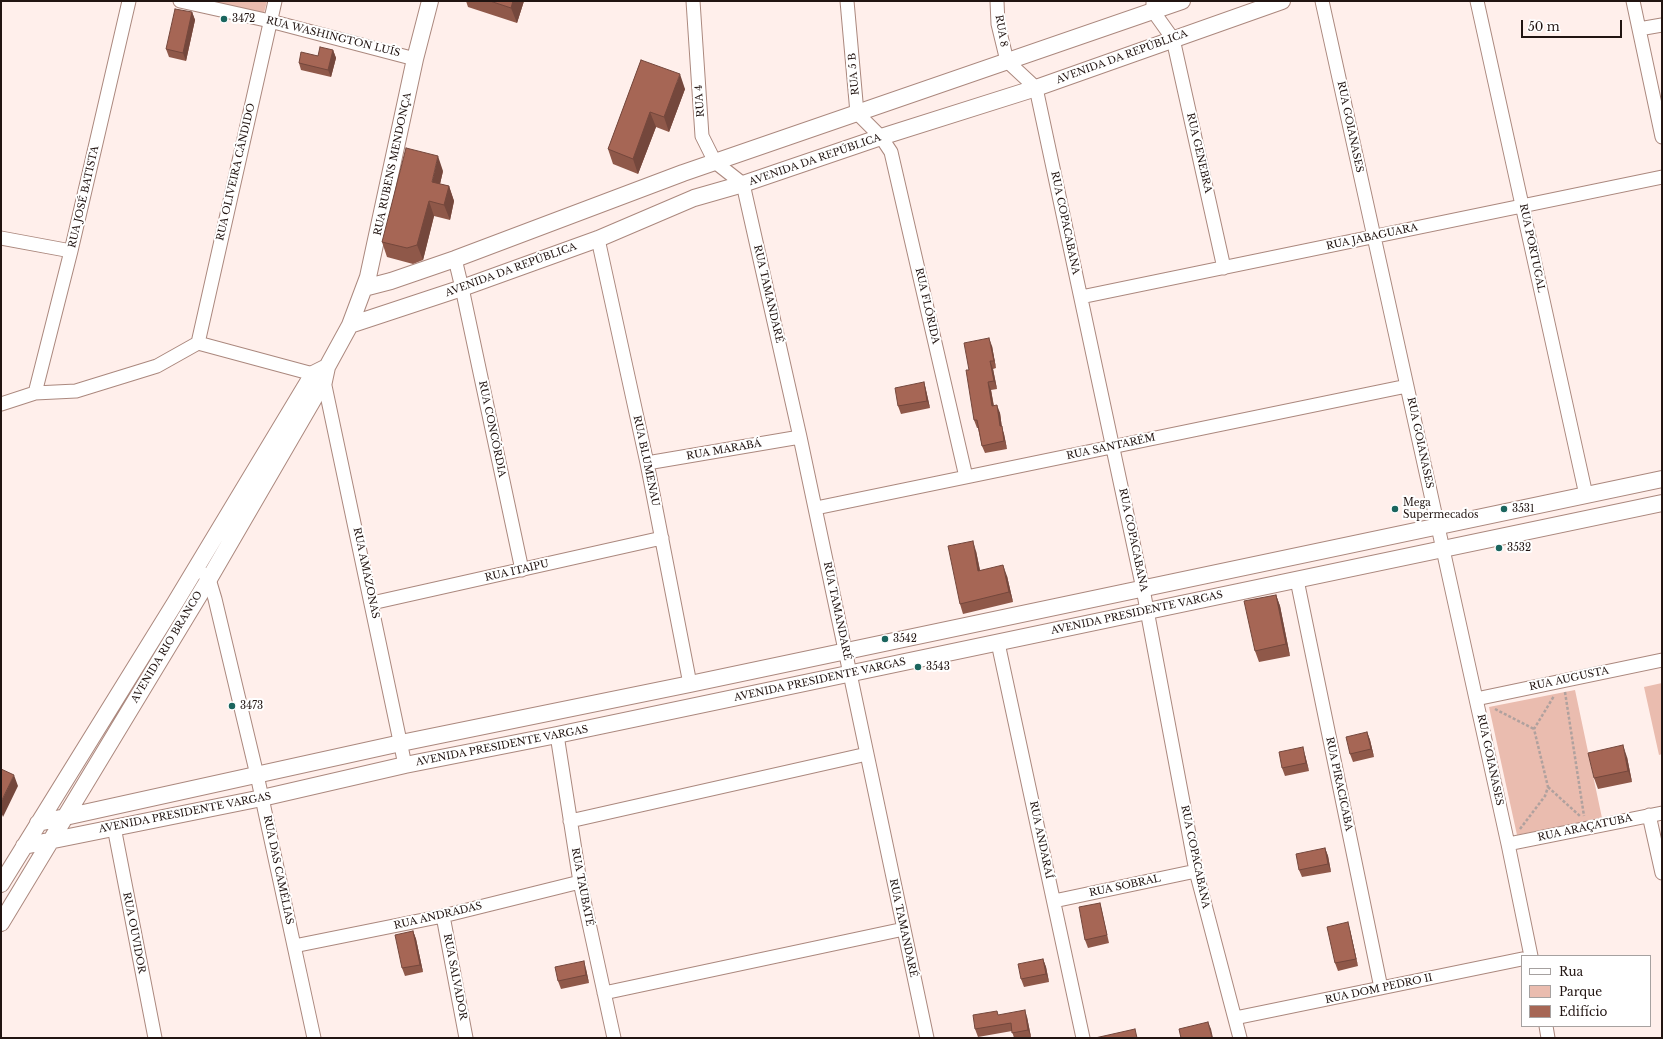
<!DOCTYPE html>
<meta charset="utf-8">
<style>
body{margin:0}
#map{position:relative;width:1663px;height:1039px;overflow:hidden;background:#ffefeb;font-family:"Libre Baskerville",serif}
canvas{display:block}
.frame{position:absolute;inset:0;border:2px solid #211411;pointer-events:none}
.legend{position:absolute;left:1521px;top:955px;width:130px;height:72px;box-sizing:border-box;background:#fff;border:1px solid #a6a1a0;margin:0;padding:5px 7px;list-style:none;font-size:12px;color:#211411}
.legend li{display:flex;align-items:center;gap:8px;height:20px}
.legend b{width:20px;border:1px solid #a6a1a0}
.scale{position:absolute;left:1521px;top:20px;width:101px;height:18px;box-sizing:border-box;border:2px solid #211411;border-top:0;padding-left:5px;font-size:12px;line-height:14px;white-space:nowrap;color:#211411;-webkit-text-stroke:3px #fff;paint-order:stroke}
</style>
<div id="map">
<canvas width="1663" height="1039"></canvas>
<div class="frame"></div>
<ul class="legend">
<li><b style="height:5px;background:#fff"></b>Rua</li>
<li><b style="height:11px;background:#eabcaf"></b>Parque</li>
<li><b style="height:11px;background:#a66655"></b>Edifício</li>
</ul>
<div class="scale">50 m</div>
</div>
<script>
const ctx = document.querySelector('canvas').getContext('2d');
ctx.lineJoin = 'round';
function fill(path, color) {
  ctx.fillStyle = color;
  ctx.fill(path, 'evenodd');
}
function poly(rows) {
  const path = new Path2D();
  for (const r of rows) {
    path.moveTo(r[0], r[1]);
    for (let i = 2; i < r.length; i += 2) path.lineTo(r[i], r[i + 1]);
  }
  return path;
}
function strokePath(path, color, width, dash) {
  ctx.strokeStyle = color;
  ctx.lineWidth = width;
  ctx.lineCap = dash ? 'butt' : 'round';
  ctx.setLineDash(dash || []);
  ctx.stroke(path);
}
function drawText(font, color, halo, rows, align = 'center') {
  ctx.font = font + ' "Libre Baskerville",serif';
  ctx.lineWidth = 4;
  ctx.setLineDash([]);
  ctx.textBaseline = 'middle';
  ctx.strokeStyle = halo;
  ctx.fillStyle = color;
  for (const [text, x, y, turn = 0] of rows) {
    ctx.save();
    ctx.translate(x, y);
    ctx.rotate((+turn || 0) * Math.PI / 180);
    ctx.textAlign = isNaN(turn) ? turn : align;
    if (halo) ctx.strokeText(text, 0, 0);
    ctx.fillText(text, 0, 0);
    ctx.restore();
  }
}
fill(poly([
 [211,1,267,1,264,13],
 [1662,683,1662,754,1659,755,1644,687],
 [1575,690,1602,818,1517,835,1489,707]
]), '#eabcaf');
const minor = poly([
 [180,1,270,21,415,59],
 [693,1,702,136,715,162,743,184,800,437,927,1038],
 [847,1,857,113,881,137,891,152,966,477],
 [997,1,998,24,1007,61,1036,88,1143,589,1196,871,1240,1038],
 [1153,1,1153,11,1173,39,1224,268],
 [1322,1,1508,844,1531,956],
 [1477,1,1586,495],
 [1633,1,1662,137],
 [1639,29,1662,25],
 [1,238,71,251],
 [598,239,647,463,690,684],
 [455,259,462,288,522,570],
 [1081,297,1662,177],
 [198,343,275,1],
 [35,393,71,251,129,1],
 [1,404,35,393,76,391,157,366,198,343,313,374,324,381,405,765],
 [647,463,800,437],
 [816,508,1407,386],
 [204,574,209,579,215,599,257,775,314,1038],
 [1297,580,1381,988],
 [372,603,662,538],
 [998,643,1083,1038],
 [1476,699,1662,660],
 [557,735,580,882,614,1038],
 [1649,815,1662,873],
 [570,821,867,754],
 [114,827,155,1038],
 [1508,844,1662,813],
 [1054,901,1196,871],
 [443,916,466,1038],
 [294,946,443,916,580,882],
 [604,993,904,929],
 [1235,1018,1522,959],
 [1546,1026,1548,1038]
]);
const tertiary = poly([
 [364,288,391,281,455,259,683,173,1182,1],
 [350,325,462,288,598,239,694,198,743,184,881,137,1036,88,1282,1],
 [38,823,401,743,690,684,1662,479],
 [24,846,262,798,405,765,557,735,1662,503],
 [1,884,175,603,313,374,327,367],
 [1,923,209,579,324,381,327,367,350,325,368,277,415,59,430,1]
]);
strokePath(minor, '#ab887e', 15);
strokePath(tertiary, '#ab887e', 18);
strokePath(poly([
 [1565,692,1584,816],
 [1495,709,1534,729],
 [1548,787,1581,817],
 [1520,829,1545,796,1548,787,1534,729,1554,696]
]), '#b0a19e', 2.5, [3, 2]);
strokePath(minor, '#fff', 13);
strokePath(tertiary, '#fff', 16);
fill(poly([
 [466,1,524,1,517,23,468,7],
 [192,12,195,20,186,61,169,57,166,49],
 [333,50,336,58,331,77,301,70,299,63],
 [641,60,685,89,669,132,656,127,638,174,613,164,608,149],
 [443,171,440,184,449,186,454,201,450,220,434,216,423,260,413,264,387,257,382,242],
 [992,346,996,368,993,369,997,389,991,390,994,406,1000,413,1002,428,1004,434,1007,449,985,453,982,446,978,428,977,428,974,420,969,370],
 [924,382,926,390,930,408,901,414,898,406],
 [976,551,980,570,1007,576,1013,602,963,614,960,604],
 [1276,595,1280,606,1290,656,1259,662,1255,651],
 [1367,732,1370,740,1374,757,1353,762,1350,754],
 [1305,755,1309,771,1285,776,1282,768],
 [1627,757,1632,782,1598,789,1594,778],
 [1325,848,1328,856,1331,872,1302,877,1299,870],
 [1100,903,1102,911,1109,943,1088,948,1085,940],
 [1350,930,1358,966,1338,971,1335,963],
 [413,931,416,939,423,972,405,976,402,968],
 [1043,959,1046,967,1049,982,1024,987,1021,979],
 [586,969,589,983,561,989,558,981],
 [998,1015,1027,1017,1031,1037,1014,1038,1012,1031,978,1037,975,1029]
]), '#8f5849');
fill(poly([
 [513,1,524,1,517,23,511,8],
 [192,12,195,20,186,61,183,53],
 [333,50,336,58,331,77,328,70],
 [680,74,685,89,669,132,664,117],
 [650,112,656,127,638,174,633,159],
 [438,156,443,171,437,197,432,182],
 [449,186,454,201,450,220,444,205],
 [429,201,434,216,423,260,417,245],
 [989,338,992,346,996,368,994,361],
 [990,361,993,369,997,389,994,381],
 [924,382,926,390,930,408,927,401],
 [988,382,991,390,995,414,992,406],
 [997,405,1000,413,1002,428,1004,434,1007,449,1000,426],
 [973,541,976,551,982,581,978,571],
 [1003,565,1007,576,1013,602,1009,592],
 [1276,595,1280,606,1290,656,1286,644],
 [1367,732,1370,740,1374,757,1371,749],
 [1623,745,1627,757,1632,782,1628,771],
 [1303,747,1309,771,1306,763],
 [14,775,18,786,3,817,1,812,1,802],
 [1325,848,1328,856,1331,872,1328,864],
 [1348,922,1350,930,1358,966,1356,959],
 [413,931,416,939,423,972,420,965],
 [1043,959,1046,967,1049,982,1046,974],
 [584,961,586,969,589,983,586,975],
 [1025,1010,1027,1017,1031,1037,1028,1030],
 [1208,1022,1211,1029,1213,1038,1212,1038]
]), '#74473c');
const building = poly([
 [490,1,513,1,511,8,490,1],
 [175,9,192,12,183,53,166,49,175,9],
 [320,47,333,50,328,70,299,63,301,52,318,56,320,47],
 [641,60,680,74,664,117,650,112,633,159,608,149,641,60],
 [406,148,438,156,432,182,449,186,444,205,429,201,417,245,407,248,382,242,406,148],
 [989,338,994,361,990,361,994,381,988,382,992,406,997,405,1000,426,1002,426,1004,441,982,446,977,420,974,420,966,370,969,370,964,343,989,338],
 [924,382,927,401,898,406,895,388,924,382],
 [973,541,978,571,1003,565,1009,592,960,604,948,546,973,541],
 [1276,595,1286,644,1255,651,1244,601,1276,595],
 [1367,732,1371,749,1350,754,1346,737,1367,732],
 [1623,745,1628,771,1594,778,1588,753,1623,745],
 [1303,747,1306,763,1282,768,1279,752,1303,747],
 [1,769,14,775,1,802,1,769],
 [1325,848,1328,864,1299,870,1296,854,1325,848],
 [1100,903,1107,935,1085,940,1079,907,1100,903],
 [1348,922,1356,959,1335,963,1327,927,1348,922],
 [413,931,420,965,402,968,395,935,413,931],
 [1043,959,1046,974,1021,979,1018,964,1043,959],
 [584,961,586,975,558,981,555,967,584,961],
 [1025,1010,1028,1030,1012,1033,1011,1023,975,1029,973,1015,997,1011,998,1015,1025,1010],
 [1208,1022,1212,1038,1181,1038,1179,1029,1208,1022],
 [1135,1029,1137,1038,1095,1038,1135,1029]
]);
fill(building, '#a66655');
strokePath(building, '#74473c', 1);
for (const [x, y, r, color] of [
 [224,19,4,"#1a655e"],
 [1395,509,4,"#1a655e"],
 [1504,509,4,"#1a655e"],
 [1499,548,4,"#1a655e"],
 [885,639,4,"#1a655e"],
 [918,667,4,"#1a655e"],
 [232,706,4,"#1a655e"]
]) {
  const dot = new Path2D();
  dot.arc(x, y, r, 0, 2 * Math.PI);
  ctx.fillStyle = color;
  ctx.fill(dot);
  strokePath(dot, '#fff', 1.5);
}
drawText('10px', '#211411', '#fff', [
 ["3472",232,19],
 ["Mega",1403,503],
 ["Supermecados",1403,515],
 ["3531",1512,509],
 ["3532",1507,548],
 ["3542",893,639],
 ["3543",926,667],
 ["3473",240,706]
], 'left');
drawText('10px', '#211411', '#fff', [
 ["RUA 8",1001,31,80],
 ["RUA WASHINGTON LUÍS",333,37,14],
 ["AVENIDA DA REPÚBLICA",1122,57,-20],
 ["RUA 5 B",854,74,-95],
 ["RUA 4",700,101,-94],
 ["RUA GOIANASES",1350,127,78],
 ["RUA GENEBRA",1199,153,77],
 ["AVENIDA DA REPÚBLICA",815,160,-19],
 ["RUA RUBENS MENDONÇA",393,164,-78],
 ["RUA OLIVEIRA CÂNDIDO",236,172,-77],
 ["RUA JOSÉ BATISTA",84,197,-77],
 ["RUA COPACABANA",1065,223,78],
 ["RUA JABAGUARA",1372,237,-12],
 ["RUA PORTUGAL",1532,248,78],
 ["AVENIDA DA REPÚBLICA",511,270,-20],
 ["RUA TAMANDARÉ",768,294,77],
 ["RUA FLÓRIDA",927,306,77],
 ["RUA CONCÓRDIA",492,429,78],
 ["RUA GOIANASES",1420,443,78],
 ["RUA SANTARÉM",1111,447,-12],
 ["RUA MARABÁ",724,450,-10],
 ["RUA BLUMENAU",646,461,78],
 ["RUA COPACABANA",1133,540,78],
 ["RUA ITAIPU",517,571,-13],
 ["RUA AMAZONAS",366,573,78],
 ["RUA TAMANDARÉ",837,611,78],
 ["AVENIDA PRESIDENTE VARGAS",1137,613,-12],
 ["AVENIDA RIO BRANCO",167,647,-59],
 ["RUA AUGUSTA",1569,679,-12],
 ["AVENIDA PRESIDENTE VARGAS",820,680,-12],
 ["AVENIDA PRESIDENTE VARGAS",502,746,-11],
 ["RUA GOIANASES",1490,760,78],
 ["RUA PIRACICABA",1339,784,78],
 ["AVENIDA PRESIDENTE VARGAS",185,813,-11],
 ["RUA ARAÇATUBA",1585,828,-12],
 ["RUA ANDARAÍ",1041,840,78],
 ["RUA COPACABANA",1195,857,78],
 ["RUA DAS CAMÉLIAS",278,870,78],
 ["RUA SOBRAL",1125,886,-12],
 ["RUA TAUBATÉ",582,887,79],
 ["RUA ANDRADAS",438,916,-13],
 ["RUA TAMANDARÉ",903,928,78],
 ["RUA OUVIDOR",134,933,79],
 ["RUA SALVADOR",455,977,79],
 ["RUA DOM PEDRO II",1379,989,-12]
]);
</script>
